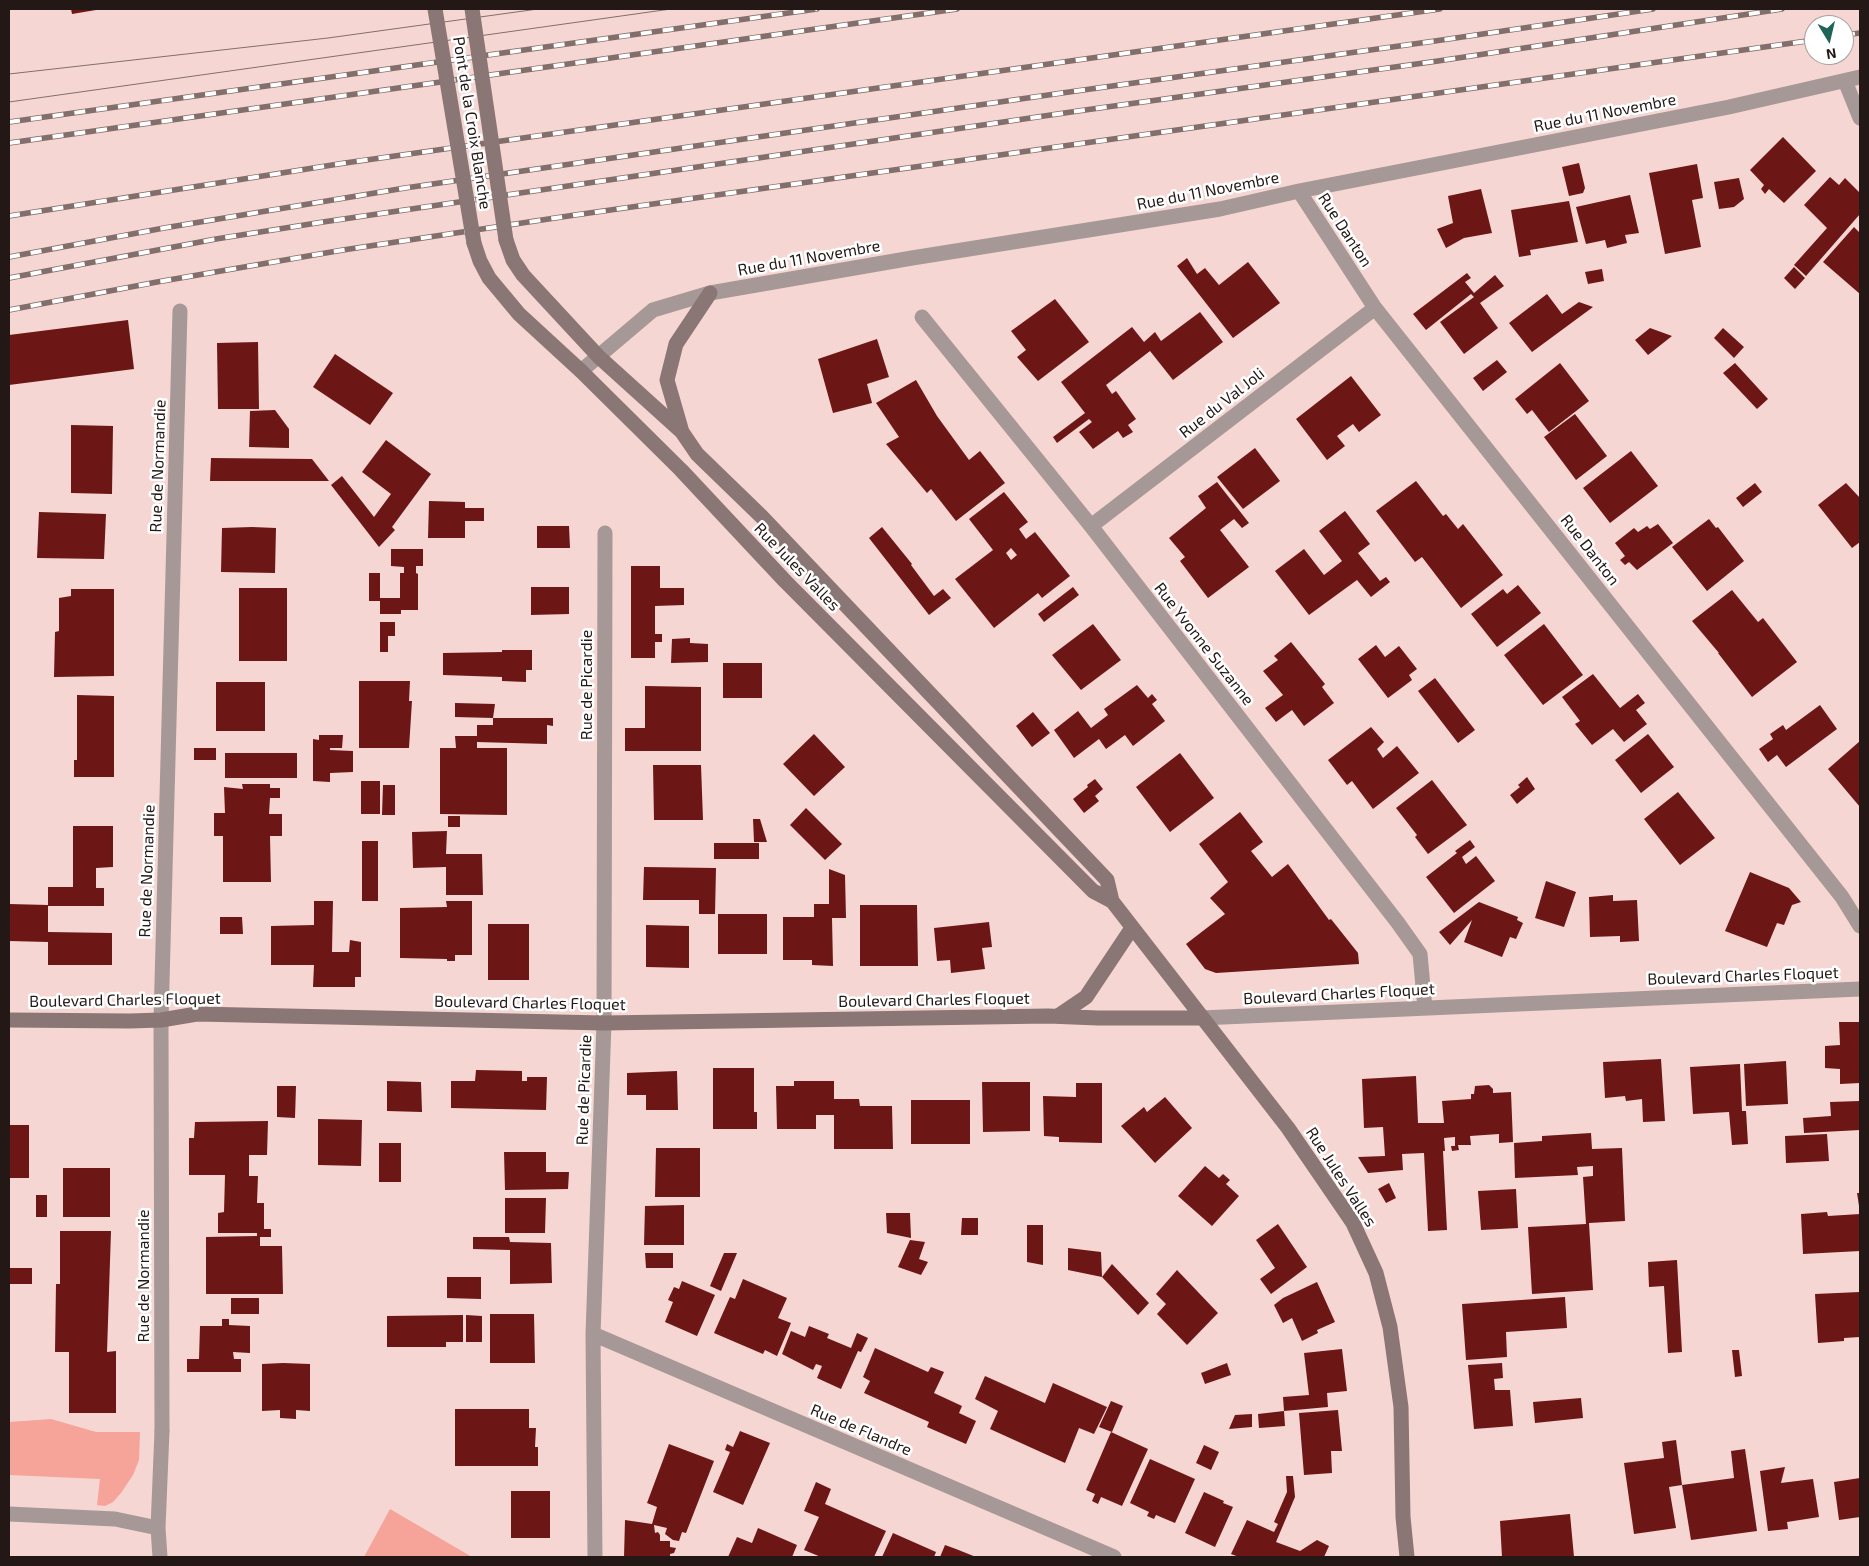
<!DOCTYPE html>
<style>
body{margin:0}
#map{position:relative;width:1869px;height:1566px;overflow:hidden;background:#f6d6d2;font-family:"Exo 2",sans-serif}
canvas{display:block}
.frame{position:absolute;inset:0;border:10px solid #231816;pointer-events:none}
.north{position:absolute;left:1804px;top:15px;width:50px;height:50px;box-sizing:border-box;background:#fff;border:1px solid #a7a3a2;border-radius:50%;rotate:171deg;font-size:14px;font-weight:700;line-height:20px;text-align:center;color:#231816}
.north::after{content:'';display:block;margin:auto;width:18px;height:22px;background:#1f6456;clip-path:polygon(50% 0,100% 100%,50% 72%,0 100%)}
</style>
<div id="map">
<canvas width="1869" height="1566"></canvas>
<div class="frame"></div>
<div class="north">N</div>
</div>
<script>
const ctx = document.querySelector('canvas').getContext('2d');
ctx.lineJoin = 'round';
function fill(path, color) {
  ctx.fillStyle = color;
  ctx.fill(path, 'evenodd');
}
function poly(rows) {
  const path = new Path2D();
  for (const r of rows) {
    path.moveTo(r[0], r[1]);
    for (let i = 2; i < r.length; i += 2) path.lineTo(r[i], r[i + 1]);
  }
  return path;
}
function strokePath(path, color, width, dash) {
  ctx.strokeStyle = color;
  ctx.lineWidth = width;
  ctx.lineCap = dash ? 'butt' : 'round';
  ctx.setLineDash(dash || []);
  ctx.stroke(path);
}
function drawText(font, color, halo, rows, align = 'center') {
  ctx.font = font + ' "Exo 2",sans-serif';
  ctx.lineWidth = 5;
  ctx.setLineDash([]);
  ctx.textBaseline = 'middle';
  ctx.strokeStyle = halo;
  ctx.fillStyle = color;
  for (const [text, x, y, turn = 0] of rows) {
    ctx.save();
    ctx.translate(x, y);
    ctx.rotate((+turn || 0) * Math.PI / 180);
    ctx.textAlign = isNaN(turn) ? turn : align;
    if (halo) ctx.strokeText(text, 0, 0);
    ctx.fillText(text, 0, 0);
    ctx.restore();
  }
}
fill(poly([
 [51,1419,96,1432,140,1432,139,1460,133,1475,121,1493,113,1502,105,1506,97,1505,100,1479,9,1475,9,1422],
 [390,1509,472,1557,364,1557]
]), '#f6a399');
fill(poly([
 [71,9,96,9,96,10,72,14],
 [1783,137,1816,171,1784,203,1769,189,1765,194,1761,189,1764,185,1750,170],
 [1579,163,1585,188,1583,193,1569,196,1562,167],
 [1697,164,1703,198,1692,200,1701,247,1665,254,1649,173],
 [1830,177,1839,185,1845,178,1860,193,1860,214,1806,276,1794,265,1827,228,1804,205],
 [1739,178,1744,199,1734,207,1719,209,1714,182],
 [1481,189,1492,233,1464,238,1446,248,1437,229,1453,223,1448,196],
 [1630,195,1639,233,1625,235,1627,243,1607,248,1605,240,1586,244,1576,207],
 [1569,201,1578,242,1530,250,1531,255,1519,257,1511,210],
 [1854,227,1860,233,1860,294,1823,262],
 [1187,258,1197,274,1205,268,1219,285,1248,262,1280,303,1233,338,1177,266],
 [1794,267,1805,278,1795,289,1784,278],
 [1602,269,1604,281,1588,284,1585,272],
 [1467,273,1471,278,1465,282,1474,293,1495,275,1504,286,1480,303,1498,328,1464,354,1440,322,1474,297,1471,294,1426,330,1413,314],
 [1547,294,1562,314,1579,302,1593,307,1532,352,1509,323],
 [1055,299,1089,342,1038,381,1017,357,1026,350,1011,331],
 [1200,312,1223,342,1173,380,1150,351,1106,385,1112,394,1116,391,1136,419,1128,425,1133,432,1123,438,1118,431,1093,449,1079,432,1092,422,1089,419,1057,443,1053,437,1085,413,1061,382,1132,327,1144,342,1155,332,1161,341],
 [128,320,134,369,9,385,9,335],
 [1650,328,1672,336,1648,355,1635,340],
 [1723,328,1744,347,1734,358,1714,338],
 [877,339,889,377,867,384,872,403,833,413,818,359],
 [258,342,259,409,218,409,217,343],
 [335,354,393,393,370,425,313,387],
 [1497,360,1507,372,1483,391,1473,378],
 [1560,363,1589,401,1549,432,1532,410,1527,414,1515,399],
 [1735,363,1768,399,1757,409,1723,373],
 [1351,376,1381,415,1359,432,1353,424,1337,436,1345,446,1327,460,1296,419],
 [916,380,937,416,969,460,980,451,1005,483,956,521,931,489,927,493,886,444,899,437,876,403],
 [275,410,289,429,289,448,249,447,250,411],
 [1575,414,1607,456,1576,480,1544,437],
 [71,425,113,426,112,494,71,493],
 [386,440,431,474,392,527,395,530,379,547,331,485,342,476,374,517,391,494,362,472],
 [1255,448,1280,481,1243,509,1217,477],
 [1631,451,1658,486,1610,523,1583,488],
 [211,458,312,459,329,481,210,481],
 [1416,481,1443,516,1446,514,1458,529,1463,524,1503,575,1461,608,1422,557,1415,562,1376,511],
 [1217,482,1249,523,1242,528,1234,519,1220,530,1249,567,1208,598,1180,561,1185,557,1169,538,1206,508,1198,496],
 [1755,483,1762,492,1743,507,1736,498],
 [1846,483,1860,498,1860,542,1852,548,1818,505],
 [1004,492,1028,522,1019,529,1026,539,1035,532,1070,576,1042,598,1038,593,994,628,955,579,993,550,969,519],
 [1011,548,1017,555,1011,560,1006,553],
 [429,501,465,502,465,508,484,508,484,521,465,521,465,538,428,538],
 [1345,511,1370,544,1358,553,1380,581,1386,577,1390,582,1371,597,1357,580,1309,615,1275,571,1304,549,1324,575,1342,561,1319,531],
 [39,512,106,514,104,559,37,558],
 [1709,519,1716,528,1718,527,1744,561,1707,591,1672,547],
 [1658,524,1673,543,1637,570,1629,562,1625,565,1620,560,1625,556,1615,543,1634,528,1638,532,1647,526,1650,529],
 [537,526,569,526,570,548,537,548],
 [252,527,276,528,275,573,221,572,222,528],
 [882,527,912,564,911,565,934,596,943,589,951,598,929,615,869,538],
 [391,549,423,549,423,566,416,566,416,573,418,574,418,610,401,610,401,614,380,614,380,601,369,601,369,573,380,573,380,598,400,598,400,573,404,573,404,567,391,566],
 [631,566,660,566,660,588,684,588,684,605,655,606,655,634,662,634,662,642,655,642,655,658,631,658],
 [1518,585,1541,613,1497,647,1471,614,1503,589,1507,594],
 [531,587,569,587,569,614,531,615],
 [1073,587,1079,595,1044,622,1038,614],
 [239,588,287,588,287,661,239,661],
 [71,589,114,589,114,676,54,677,55,632,59,631,59,598,71,596],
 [1732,590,1758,622,1763,618,1797,662,1752,697,1718,653,1719,653,1692,621],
 [380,622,395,622,395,636,388,636,388,652,380,652],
 [1093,624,1121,660,1081,690,1052,655],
 [1544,624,1583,675,1543,705,1504,655],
 [690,638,690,643,708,644,708,662,671,663,672,639],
 [1291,642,1325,684,1322,687,1334,703,1304,726,1292,710,1276,722,1265,708,1283,695,1263,671,1278,660,1274,656],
 [1376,645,1385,657,1399,646,1417,669,1409,675,1412,680,1388,698,1358,659],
 [502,650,532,650,532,670,526,670,526,682,502,681,502,677,443,675,443,653,502,652],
 [723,663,762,663,762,698,723,698],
 [1593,674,1620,708,1638,694,1645,703,1636,710,1647,724,1624,742,1613,729,1592,745,1575,724,1580,721,1562,697],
 [1435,678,1475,730,1458,743,1418,691],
 [359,681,410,681,409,701,412,701,409,748,359,748],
 [216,682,265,682,265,731,216,731],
 [1137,685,1148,698,1152,694,1157,700,1152,704,1165,721,1133,746,1125,735,1106,749,1099,739,1074,758,1054,730,1078,711,1091,728,1108,715,1104,709],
 [645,686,701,687,701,751,625,751,625,728,645,728],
 [77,695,114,696,114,777,74,777,74,760,77,760],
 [455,703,495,704,493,718,455,717],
 [1820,705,1837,729,1786,767,1777,755,1768,762,1759,749,1773,739,1770,734,1783,725,1786,730],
 [1033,712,1050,733,1032,747,1016,726],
 [493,718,553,718,553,726,547,725,547,744,477,742,477,748,507,748,507,815,440,814,440,748,456,748,455,736,477,736,477,725,493,725],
 [1371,727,1384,742,1377,749,1383,758,1397,746,1419,773,1373,809,1352,781,1347,785,1328,760],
 [814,734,845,767,814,796,783,764],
 [1648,734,1674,767,1641,793,1615,760],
 [319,735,343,735,342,748,330,748,330,750,353,751,353,772,330,773,330,782,313,781,313,739,319,740],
 [1860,741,1860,807,1828,769],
 [194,748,216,748,216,760,194,760],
 [225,753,297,753,297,778,225,778],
 [1180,753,1214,798,1170,832,1136,787],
 [653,765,701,765,703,820,654,820],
 [1527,777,1535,789,1517,804,1510,795,1520,787,1518,785],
 [1095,779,1103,789,1095,796,1099,801,1084,813,1073,799,1088,787,1087,785],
 [1432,780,1467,825,1428,854,1415,837,1417,835,1396,808],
 [361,781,380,781,380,814,361,814],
 [242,784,270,784,270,788,280,788,280,798,270,798,269,814,282,814,282,836,270,836,271,882,223,882,223,836,214,836,214,813,225,813,224,787,243,789],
 [383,785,395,785,395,815,382,815],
 [1678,792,1715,838,1680,865,1644,819],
 [806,808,842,844,825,860,790,825],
 [1240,812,1263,842,1251,851,1272,877,1288,864,1329,920,1331,919,1358,953,1359,964,1216,973,1205,969,1186,944,1225,914,1210,898,1228,882,1199,844],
 [448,816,460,816,460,827,448,827],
 [753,819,760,819,767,842,754,842],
 [73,826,113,826,113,867,96,868,96,888,104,888,104,906,48,906,48,932,112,933,112,965,48,965,48,942,9,941,9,904,48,905,48,887,73,887],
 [447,831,446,854,482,854,483,895,446,895,446,867,413,868,412,832],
 [1470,840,1475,847,1462,857,1466,864,1476,856,1495,881,1454,913,1426,877,1457,853,1455,851],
 [362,841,378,841,378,901,362,901],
 [714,843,759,843,759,859,714,859],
 [644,867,716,868,715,914,699,914,699,900,643,900],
 [829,869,845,875,846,918,832,918,833,966,812,965,812,960,783,960,783,917,814,917,814,904,829,904],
 [1750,872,1789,888,1801,902,1792,905,1784,925,1777,923,1767,947,1725,931],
 [1546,881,1576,892,1564,927,1535,918],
 [1613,895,1613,901,1637,900,1639,941,1620,942,1620,936,1590,937,1589,897],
 [314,901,333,901,332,952,349,952,350,940,361,942,361,977,355,977,355,987,313,987,314,965,271,965,271,926,314,925],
 [446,901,472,901,472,955,455,955,455,961,447,961,447,959,400,958,400,908,447,907],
 [1479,902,1518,917,1517,920,1523,923,1516,939,1510,937,1502,957,1464,942,1472,920,1450,945,1439,932],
 [860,905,917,905,918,966,860,966],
 [718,914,767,914,767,954,718,954],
 [220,917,242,917,243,934,220,934],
 [989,922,992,947,982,948,985,969,951,973,950,960,937,961,934,928],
 [488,924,529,924,529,980,488,980],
 [646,925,689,926,689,968,646,967],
 [1839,1022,1860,1022,1860,1083,1840,1084,1840,1069,1825,1068,1825,1046,1840,1045],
 [1661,1059,1665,1121,1643,1122,1642,1099,1626,1101,1625,1096,1605,1098,1603,1062],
 [1786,1061,1788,1104,1746,1106,1744,1064],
 [1740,1064,1742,1111,1746,1111,1748,1144,1732,1145,1729,1112,1693,1114,1690,1067],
 [713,1068,754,1068,754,1112,757,1112,757,1129,713,1129],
 [476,1070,522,1071,522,1081,527,1081,527,1077,547,1077,546,1110,451,1108,451,1081,475,1081],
 [677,1071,678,1110,646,1110,646,1095,627,1095,627,1073],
 [1416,1076,1418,1123,1444,1123,1442,1101,1471,1099,1471,1094,1474,1094,1475,1086,1489,1085,1493,1089,1493,1093,1511,1092,1513,1142,1499,1143,1499,1134,1470,1136,1471,1145,1458,1145,1459,1150,1452,1151,1451,1146,1455,1146,1455,1137,1444,1138,1445,1151,1443,1151,1447,1230,1428,1231,1424,1153,1402,1154,1403,1170,1368,1173,1358,1157,1385,1156,1383,1127,1364,1128,1362,1079],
 [387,1081,421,1082,422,1112,387,1111],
 [794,1081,834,1081,834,1099,859,1099,860,1106,892,1106,893,1149,834,1149,834,1115,816,1115,816,1129,777,1129,776,1086,794,1086],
 [982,1082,1030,1082,1030,1131,983,1132],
 [1076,1083,1102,1083,1102,1143,1059,1142,1059,1137,1044,1136,1043,1096,1076,1097],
 [277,1086,296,1086,295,1118,277,1117],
 [1165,1097,1192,1128,1155,1163,1121,1126,1144,1107,1147,1112],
 [911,1100,970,1100,970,1144,911,1144],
 [1860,1101,1860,1130,1804,1133,1803,1118,1831,1116,1830,1102],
 [318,1119,362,1120,361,1166,318,1165],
 [268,1121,267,1155,249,1155,249,1176,258,1176,257,1203,264,1203,264,1229,271,1229,271,1237,260,1237,260,1246,282,1246,283,1294,206,1294,206,1237,257,1236,257,1233,218,1233,218,1213,224,1212,225,1175,189,1175,189,1138,194,1138,195,1122],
 [9,1125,29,1125,29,1178,9,1178],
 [1591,1133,1592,1149,1622,1148,1625,1221,1589,1223,1593,1290,1532,1294,1528,1227,1586,1224,1583,1177,1593,1176,1593,1166,1577,1167,1578,1175,1515,1178,1514,1143,1542,1141,1542,1136],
 [1827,1134,1829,1161,1786,1163,1785,1136],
 [379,1143,401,1143,401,1182,379,1182],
 [656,1148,700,1148,700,1197,655,1197],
 [504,1152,546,1152,546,1172,569,1172,568,1189,505,1190],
 [1205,1166,1219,1178,1223,1174,1230,1180,1226,1184,1239,1196,1212,1226,1178,1196],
 [63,1168,110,1168,110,1217,63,1217],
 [1389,1183,1396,1198,1386,1203,1378,1189],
 [1516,1189,1518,1228,1481,1230,1478,1191],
 [1857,1193,1860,1193,1860,1206,1859,1206],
 [36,1195,47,1195,47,1217,36,1217],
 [505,1198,546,1198,545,1233,505,1233],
 [684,1205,684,1245,644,1245,645,1206],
 [1827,1212,1828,1216,1860,1214,1860,1251,1803,1254,1801,1214],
 [886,1213,910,1213,911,1238,887,1233],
 [962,1218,978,1218,978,1235,961,1235],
 [1278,1224,1307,1267,1271,1294,1260,1279,1275,1268,1256,1240],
 [1027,1225,1043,1225,1043,1265,1027,1262],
 [60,1231,111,1231,107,1352,116,1351,116,1413,69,1413,69,1352,55,1352,56,1284,60,1284],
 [473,1237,509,1237,510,1242,551,1243,552,1283,510,1284,510,1250,473,1249],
 [910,1240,925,1242,919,1259,928,1262,921,1275,898,1267],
 [1068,1248,1101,1252,1102,1277,1068,1270],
 [645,1253,673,1253,673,1268,646,1268],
 [724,1253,737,1253,721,1291,710,1286],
 [1677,1260,1682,1352,1668,1353,1664,1286,1649,1287,1648,1262],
 [1112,1264,1149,1303,1138,1315,1102,1277],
 [9,1268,32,1268,32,1284,9,1284],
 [1177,1270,1218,1313,1187,1345,1157,1314,1166,1304,1156,1294],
 [447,1277,481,1277,481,1299,447,1298],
 [743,1279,787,1298,778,1318,791,1323,777,1356,765,1350,763,1354,714,1333,730,1297,735,1299],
 [682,1281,715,1295,697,1336,665,1322,673,1302,668,1300,674,1287,679,1289],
 [1317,1282,1335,1322,1317,1330,1318,1333,1302,1341,1292,1318,1283,1323,1274,1305,1283,1298],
 [1860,1292,1860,1337,1844,1338,1844,1341,1818,1343,1815,1294],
 [1565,1297,1567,1328,1506,1332,1507,1357,1466,1360,1462,1304],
 [231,1298,259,1298,259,1314,231,1314],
 [490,1314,534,1314,535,1363,490,1363],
 [463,1315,463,1342,446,1342,446,1347,387,1347,387,1316],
 [466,1315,482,1316,482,1342,466,1342],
 [222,1319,229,1319,229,1325,250,1326,250,1353,233,1352,234,1359,241,1359,241,1372,187,1372,187,1359,199,1359,200,1326,222,1326],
 [809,1326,829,1334,827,1338,851,1348,857,1333,868,1338,861,1352,858,1351,841,1389,817,1378,822,1366,816,1364,813,1370,782,1354,791,1331,805,1337],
 [875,1348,928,1372,931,1367,944,1372,934,1393,962,1406,959,1413,976,1421,966,1444,927,1427,929,1422,864,1393,870,1381,863,1377],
 [1342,1349,1347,1391,1327,1393,1328,1407,1284,1411,1283,1397,1309,1395,1304,1353],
 [1732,1350,1739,1350,1742,1376,1735,1377],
 [283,1363,310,1364,310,1411,296,1410,296,1419,280,1418,280,1410,262,1411,262,1364],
 [1227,1363,1231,1375,1205,1384,1201,1373],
 [1502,1363,1503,1378,1494,1379,1495,1390,1510,1390,1513,1426,1474,1429,1468,1365],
 [985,1376,1045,1403,1053,1383,1107,1407,1094,1434,1079,1428,1065,1463,990,1429,998,1411,975,1399],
 [1581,1398,1583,1418,1535,1423,1533,1402],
 [1111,1401,1123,1406,1112,1432,1099,1427],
 [455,1409,529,1409,529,1428,536,1428,535,1447,538,1447,538,1466,455,1466],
 [1338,1410,1342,1451,1331,1451,1332,1473,1304,1475,1299,1413],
 [1284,1411,1285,1426,1259,1428,1258,1414],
 [1252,1414,1252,1427,1229,1429,1235,1415],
 [740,1431,770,1443,743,1505,713,1492,730,1452,725,1450,727,1444,733,1447],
 [1111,1432,1148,1449,1122,1506,1101,1497,1098,1504,1092,1501,1095,1494,1086,1490],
 [1676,1440,1682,1485,1669,1487,1676,1528,1634,1534,1624,1463,1664,1458,1662,1442],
 [669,1444,714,1461,686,1533,682,1532,679,1541,673,1540,665,1534,667,1528,654,1525,655,1533,658,1532,660,1535,660,1541,670,1541,670,1547,676,1548,674,1553,670,1554,670,1557,624,1557,625,1520,652,1524,657,1507,647,1503],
 [1204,1445,1219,1452,1211,1470,1196,1463],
 [1745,1449,1757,1531,1691,1540,1682,1485,1734,1478,1731,1451],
 [1150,1459,1195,1479,1175,1523,1156,1515,1154,1519,1147,1516,1149,1512,1130,1503],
 [1785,1467,1781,1483,1813,1479,1819,1517,1787,1522,1788,1529,1768,1531,1760,1471],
 [1286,1476,1293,1476,1295,1497,1276,1542,1300,1551,1317,1540,1329,1546,1324,1557,1239,1557,1231,1554,1247,1520,1274,1532,1278,1524,1274,1522,1287,1492],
 [1860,1478,1860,1517,1839,1520,1834,1482],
 [816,1482,831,1489,825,1504,886,1531,874,1557,821,1557,804,1550,819,1517,804,1511],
 [511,1491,550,1491,550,1538,511,1538],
 [1204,1492,1224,1501,1223,1503,1233,1507,1215,1547,1185,1533],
 [1570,1514,1574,1557,1502,1557,1500,1521],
 [758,1528,797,1545,792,1557,728,1557,737,1537,752,1543],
 [893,1533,936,1552,934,1557,882,1557],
 [945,1545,956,1549,976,1557,940,1557]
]), '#6c1615');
strokePath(poly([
 [9,1514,115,1519,158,1528,160,1557],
 [158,1528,162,1431]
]), '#a69896', 15);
strokePath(poly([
 [1845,81,1860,118],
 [1299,191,1375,308,1842,897,1860,926],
 [922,317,1091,526,1398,923,1420,954,1425,1008],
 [581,371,653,310,710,293,912,258,1220,209,1299,191,1729,107,1860,77],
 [1091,526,1375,308],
 [1201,1018,1860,989],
 [593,1334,1114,1557],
 [162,1431,161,1020,180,311],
 [595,1557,593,1334,604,1023,605,533]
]), '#a69896', 15);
strokePath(poly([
 [506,240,513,260,523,275,599,357,682,432,697,454,762,517,1107,880,1112,901,1288,1128,1353,1223,1376,1273,1390,1327,1401,1407,1403,1517,1407,1557],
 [474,243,480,261,489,278,519,314,581,371,681,470,785,581,1093,891,1112,901],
 [682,432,667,380,676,344,710,293],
 [1058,1016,1086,997,1132,928],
 [9,1020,130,1021,161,1020,197,1014,604,1023,1048,1016,1098,1018,1201,1018]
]), '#8a7674', 15);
strokePath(poly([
 [9,74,328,38,538,9],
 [9,102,671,9]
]), '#826e6b', 1);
const rail = poly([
 [1844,35,1860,33],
 [9,122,817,9],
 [9,143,957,9],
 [9,216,345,163,1440,9],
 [9,257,164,228,405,188,1062,93,1435,41,1653,9],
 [9,278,216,239,323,222,1078,111,1438,61,1782,9],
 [9,310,157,282,343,250,575,215,1814,40]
]);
strokePath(rail, '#826e6b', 5.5);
strokePath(rail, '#fff', 4, [11]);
strokePath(poly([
 [435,9,474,243],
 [472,9,506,240]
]), '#8a7674', 15);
drawText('16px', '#231816', '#fff', [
 ["Rue du 11 Novembre",1605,113,-11],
 ["Pont de la Croix Blanche",472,123,81],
 ["Rue du 11 Novembre",1208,191,-11],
 ["Rue Danton",1345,230,57],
 ["Rue du 11 Novembre",809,258,-10],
 ["Rue du Val Joli",1222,403,-38],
 ["Rue de Normandie",158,466,-88],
 ["Rue Danton",1590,550,52],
 ["Rue Jules Valles",797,567,46],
 ["Rue Yvonne Suzanne",1204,644,52],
 ["Rue de Picardie",587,685,-90],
 ["Rue de Normandie",147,871,-88],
 ["Boulevard Charles Floquet",1743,976,-2],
 ["Boulevard Charles Floquet",1339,994,-3],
 ["Boulevard Charles Floquet",125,1000,-1],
 ["Boulevard Charles Floquet",934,1000,-1],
 ["Boulevard Charles Floquet",530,1003,1],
 ["Rue de Picardie",584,1090,-88],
 ["Rue Jules Valles",1341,1177,57],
 ["Rue de Normandie",144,1276,-90],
 ["Rue de Flandre",861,1430,23]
]);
</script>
